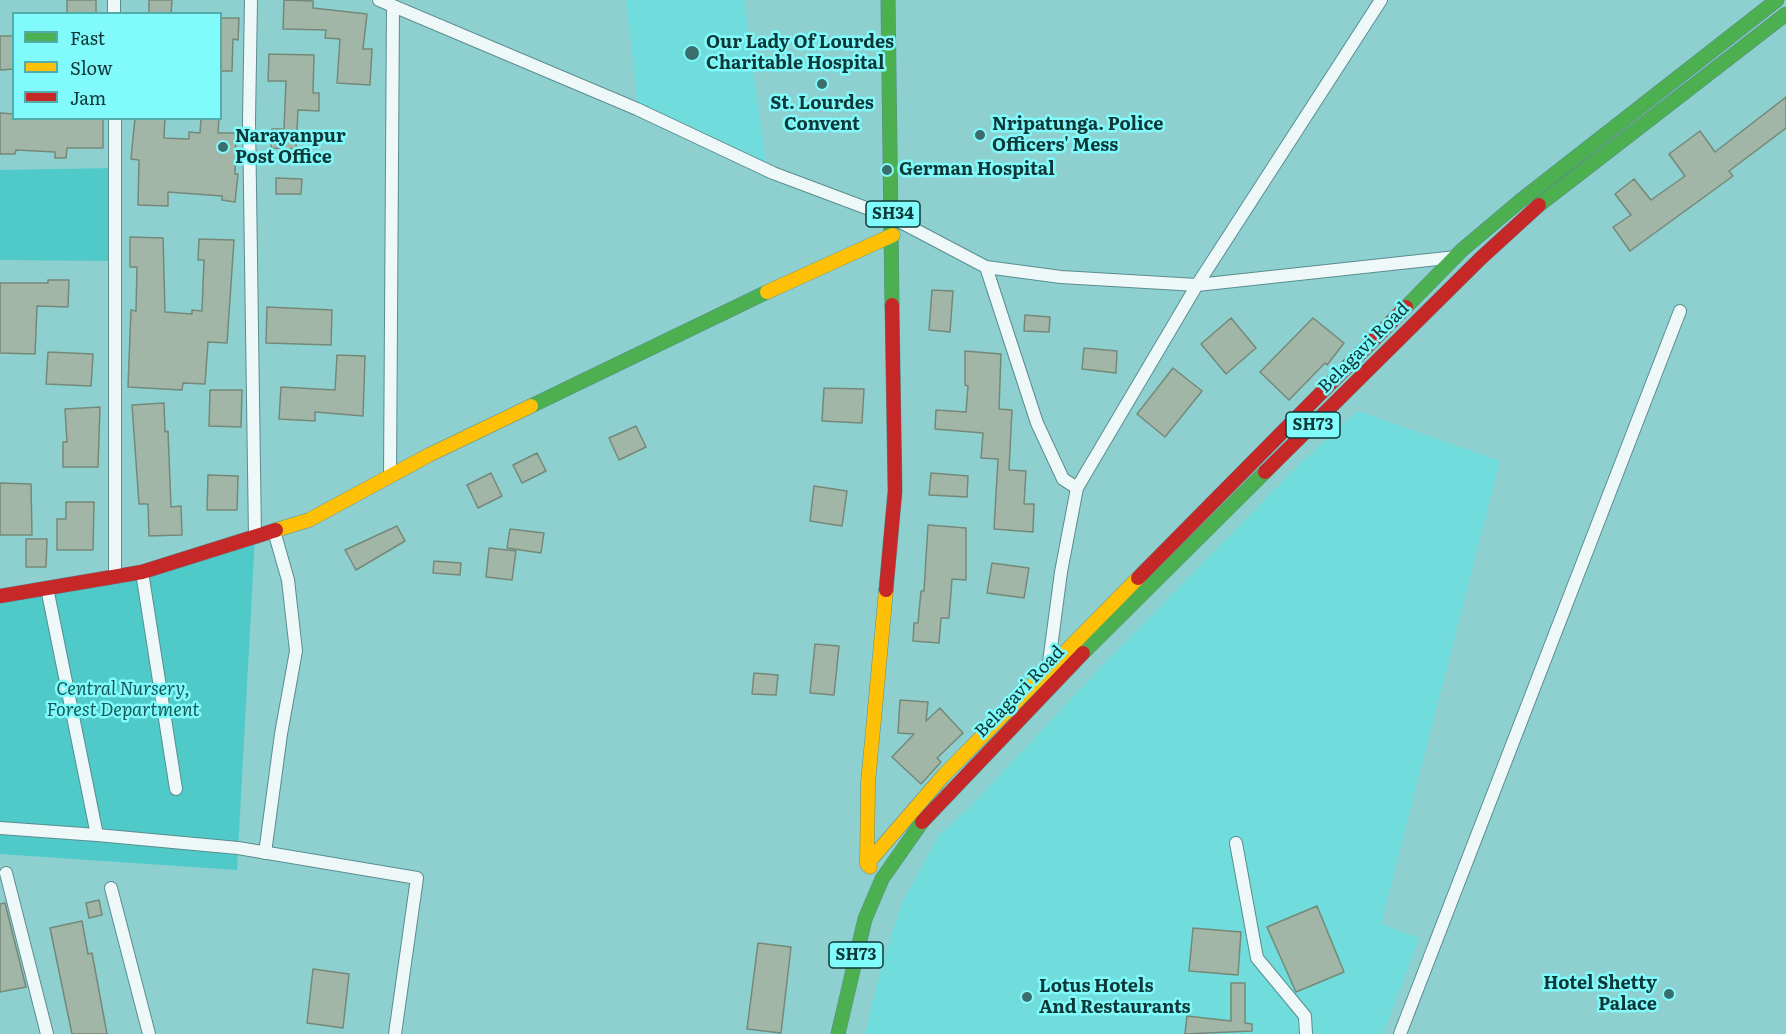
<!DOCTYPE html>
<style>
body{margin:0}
#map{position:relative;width:1786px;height:1034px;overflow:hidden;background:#8ed0d0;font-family:Literata,serif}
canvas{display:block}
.legend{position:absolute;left:12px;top:12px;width:210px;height:108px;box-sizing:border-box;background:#80fafa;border:2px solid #52acac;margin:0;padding:8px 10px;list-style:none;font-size:18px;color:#0e3737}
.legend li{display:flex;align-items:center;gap:12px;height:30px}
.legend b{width:30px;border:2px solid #52acac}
</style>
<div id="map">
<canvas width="1786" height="1034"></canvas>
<ul class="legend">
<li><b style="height:8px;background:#4caf50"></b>Fast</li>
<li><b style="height:8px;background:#ffc107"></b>Slow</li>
<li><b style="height:8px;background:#c62828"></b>Jam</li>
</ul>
</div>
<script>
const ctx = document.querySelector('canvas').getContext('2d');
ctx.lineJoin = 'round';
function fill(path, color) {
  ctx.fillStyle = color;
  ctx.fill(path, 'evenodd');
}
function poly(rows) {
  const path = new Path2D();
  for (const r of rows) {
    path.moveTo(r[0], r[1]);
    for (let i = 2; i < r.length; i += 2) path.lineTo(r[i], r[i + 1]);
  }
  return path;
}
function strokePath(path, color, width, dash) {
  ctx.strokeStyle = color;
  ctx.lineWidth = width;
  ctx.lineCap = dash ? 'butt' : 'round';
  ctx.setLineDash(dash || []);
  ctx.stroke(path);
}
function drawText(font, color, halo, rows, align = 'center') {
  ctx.font = font + ' Literata,serif';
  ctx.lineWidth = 5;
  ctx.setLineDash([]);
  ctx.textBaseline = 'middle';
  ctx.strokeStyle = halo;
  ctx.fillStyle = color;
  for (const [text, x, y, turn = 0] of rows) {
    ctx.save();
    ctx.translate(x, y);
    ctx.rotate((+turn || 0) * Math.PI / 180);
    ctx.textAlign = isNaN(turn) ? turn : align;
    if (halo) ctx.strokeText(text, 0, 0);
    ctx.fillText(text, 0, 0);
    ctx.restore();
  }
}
fill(poly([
 [626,0,744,0,766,164,638,106],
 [1358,411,1500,461,1381,924,1419,938,1383,1034,865,1034,882,964,902,903,938,836,970,807,1100,668,1299,465]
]), '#70dcdc');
fill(poly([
 [115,168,115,261,0,260,0,170],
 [255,537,237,870,0,854,0,596,141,572]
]), '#50c9c9');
const building = poly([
 [67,0,96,0,96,14,67,14,67,0],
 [149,0,172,0,171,14,149,14,149,0],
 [284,0,313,1,313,8,367,14,363,49,372,49,370,85,337,83,340,39,325,38,326,30,283,29,284,0],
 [220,18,239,18,238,40,233,39,232,71,220,71,220,18],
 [0,36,14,36,14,69,0,70,0,36],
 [269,54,314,55,313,93,319,93,319,111,298,110,296,149,271,148,272,129,284,129,286,81,268,81,269,54],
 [1786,97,1786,128,1729,171,1733,176,1630,251,1613,227,1631,215,1615,194,1634,179,1651,200,1685,176,1669,154,1700,131,1715,152,1786,97],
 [0,113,14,114,14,118,103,118,103,148,67,148,66,158,55,158,55,152,16,150,15,154,0,154,0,113],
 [135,118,165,118,164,138,189,139,189,132,200,133,201,118,219,118,218,133,236,133,235,174,238,174,235,202,222,200,222,196,168,192,168,206,138,205,139,160,131,159,135,118],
 [276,178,302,179,301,194,276,194,276,178],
 [130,237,163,238,165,312,192,314,192,310,202,311,204,260,198,260,199,239,234,240,227,343,208,342,205,384,183,383,182,390,128,387,131,310,136,311,137,267,130,267,130,237],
 [48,280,69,280,68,307,37,306,35,354,0,353,0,283,48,283,48,280],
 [932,290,953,291,950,332,929,330,932,290],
 [267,307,332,310,331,345,266,343,267,307],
 [1025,315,1050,317,1049,332,1024,331,1025,315],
 [1231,318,1256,348,1226,374,1201,344,1231,318],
 [1313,318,1344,343,1327,365,1325,363,1289,400,1260,372,1313,318],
 [1084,348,1117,351,1116,373,1082,369,1084,348],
 [965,351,1001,354,999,409,1012,410,1009,470,1026,471,1024,504,1034,504,1033,532,994,529,998,459,981,458,983,433,935,429,936,410,966,412,968,386,965,385,965,351],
 [48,352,93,354,91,386,46,384,48,352],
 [337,355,365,356,363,416,315,412,315,421,279,419,281,387,335,390,337,355],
 [1173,368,1202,391,1165,437,1137,414,1173,368],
 [824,388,864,389,862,423,822,421,824,388],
 [210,390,242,390,241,427,209,426,210,390],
 [164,403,165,432,168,431,171,507,181,506,182,535,149,536,148,504,139,504,132,405,164,403],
 [100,407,98,467,63,467,63,442,67,442,65,409,100,407],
 [636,426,646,447,619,460,609,438,636,426],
 [537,453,546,471,522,483,513,465,537,453],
 [491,473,502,496,478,508,467,485,491,473],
 [931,473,968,476,967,497,929,495,931,473],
 [208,475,238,476,237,510,207,510,208,475],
 [0,483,31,484,32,535,0,535,0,483],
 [814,486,847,491,842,526,810,521,814,486],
 [66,502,94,502,93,550,57,550,57,519,66,519,66,502],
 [928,525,966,528,966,580,952,579,949,618,941,618,939,643,913,641,914,623,918,623,921,591,924,591,928,525],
 [397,526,405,541,356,570,345,550,397,526],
 [510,529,544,533,541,553,507,548,510,529],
 [26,539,47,539,46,567,26,567,26,539],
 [489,548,516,551,512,580,486,577,489,548],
 [434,561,461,563,460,575,433,573,434,561],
 [992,563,1029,568,1024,598,987,593,992,563],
 [815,644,839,646,834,695,810,693,815,644],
 [754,673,778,675,776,695,752,694,754,673],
 [900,700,928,702,926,721,940,708,963,733,937,758,941,762,921,784,892,757,914,734,898,733,900,700],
 [99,900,102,915,89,918,86,903,99,900],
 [5,903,26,987,0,992,0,904,5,903],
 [1317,906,1344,972,1296,992,1267,927,1317,906],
 [82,921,88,954,92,953,107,1034,72,1034,50,928,82,921],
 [1193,928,1241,932,1238,975,1189,971,1193,928],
 [758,943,791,947,781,1033,747,1029,758,943],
 [313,969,349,974,343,1028,307,1023,313,969],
 [1231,983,1245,983,1245,1023,1252,1024,1252,1031,1185,1034,1187,1016,1231,1021,1231,983]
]);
fill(building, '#a1b6a7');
strokePath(building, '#748977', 1.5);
const street = poly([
 [114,0,114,14],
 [251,0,249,120,255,537],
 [379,0,637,109,773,173,893,218,986,267,1061,277,1197,285,1456,257],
 [115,118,115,576],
 [986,267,1037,423,1063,479,1077,488],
 [390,476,393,6],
 [142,572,176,789],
 [47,588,97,835,238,848,417,878,395,1034],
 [1048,670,1061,572,1077,488,1197,285,1381,0],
 [0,828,97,835],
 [1236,843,1257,958,1305,1016,1306,1034],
 [265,853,281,734,296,651,288,580,274,531],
 [6,873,47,1034],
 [111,888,149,1034],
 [1400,1034,1680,311]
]);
const fast = poly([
 [888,0,892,305],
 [1539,205,1786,14],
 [1406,307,1462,250,1520,201,1777,0],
 [531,406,767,292],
 [1083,653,1265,472],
 [838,1034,865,919,882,879,922,822]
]);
const slow = poly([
 [767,292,893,235],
 [276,530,309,520,429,455,531,406],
 [867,864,943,776,1138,578],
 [870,867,867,864,868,783,886,590]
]);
const jam = poly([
 [1265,472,1481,258,1539,205],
 [1138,578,1406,307],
 [886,590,895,491,892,305],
 [0,596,142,572,276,530],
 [922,822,1083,653]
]);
strokePath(street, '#5a8d8e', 14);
strokePath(fast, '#5a8d8e', 15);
strokePath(slow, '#5a8d8e', 15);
strokePath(jam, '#5a8d8e', 15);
strokePath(street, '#eef8f8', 12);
strokePath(fast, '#4caf50', 14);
strokePath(slow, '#ffc107', 14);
strokePath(jam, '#c62828', 14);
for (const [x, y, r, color] of [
 [692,53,8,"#3b6d6d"],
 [822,84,6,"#3b6d6d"],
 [980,135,6,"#3b6d6d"],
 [223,147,6,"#3b6d6d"],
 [887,170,6,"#3b6d6d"],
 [1669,994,6,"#3b6d6d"],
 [1027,997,6,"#3b6d6d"]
]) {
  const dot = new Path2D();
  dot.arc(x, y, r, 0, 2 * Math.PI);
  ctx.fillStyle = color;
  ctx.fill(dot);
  strokePath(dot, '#80fafa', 2);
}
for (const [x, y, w] of [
 [893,214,54],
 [1313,425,54],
 [856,955,54]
]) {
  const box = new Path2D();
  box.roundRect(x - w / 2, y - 13, w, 26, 4.5);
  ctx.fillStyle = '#80fafa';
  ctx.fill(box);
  strokePath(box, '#0e3737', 1.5);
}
drawText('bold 16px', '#0e3737', null, [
 ["SH34",893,214],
 ["SH73",1313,425],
 ["SH73",856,955]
]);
drawText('bold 18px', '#0e3737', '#80fafa', [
 ["Our Lady Of Lourdes",706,43],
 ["Charitable Hospital",706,64],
 ["St. Lourdes",822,104,"center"],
 ["Convent",822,125,"center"],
 ["Nripatunga. Police",992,125],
 ["Officers' Mess",992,146],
 ["Narayanpur",235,137],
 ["Post Office",235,158],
 ["German Hospital",899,170],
 ["Hotel Shetty",1657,984,"right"],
 ["Palace",1657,1005,"right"],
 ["Lotus Hotels",1039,987],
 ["And Restaurants",1039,1008]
], 'left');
drawText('18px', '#0e3737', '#80fafa', [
 ["Belagavi Road",1364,348,-45],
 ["Belagavi Road",1020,692,-46]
]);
drawText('italic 18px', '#165a5a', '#80fafa', [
 ["Central Nursery,",123,690],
 ["Forest Department",123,711]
]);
</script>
